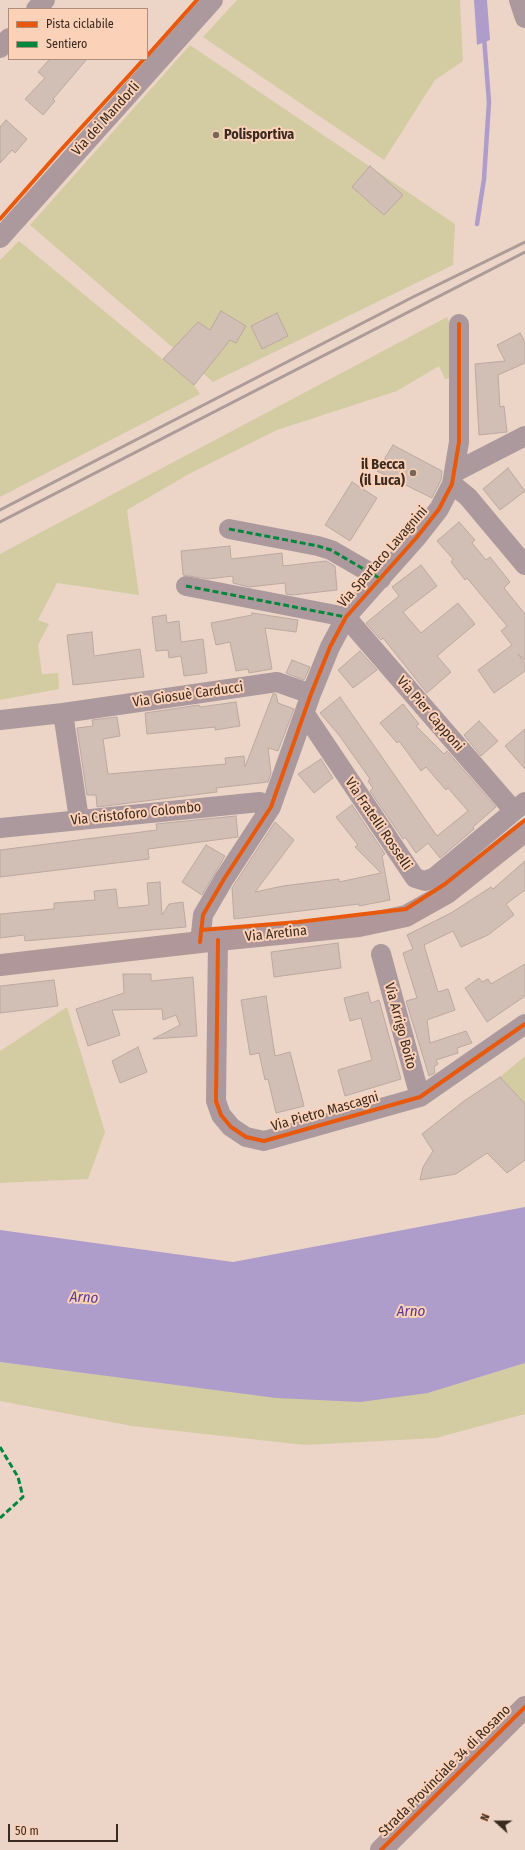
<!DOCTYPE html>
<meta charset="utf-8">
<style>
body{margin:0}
#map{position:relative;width:525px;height:1850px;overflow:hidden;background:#ecd5c7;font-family:"Fira Sans Condensed",sans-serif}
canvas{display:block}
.legend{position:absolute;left:8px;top:8px;width:140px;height:52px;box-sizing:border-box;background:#fbd1b8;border:1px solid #ae8e7b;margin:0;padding:5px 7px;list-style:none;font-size:12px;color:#3a2a20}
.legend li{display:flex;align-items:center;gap:8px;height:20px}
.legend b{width:20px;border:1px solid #ae8e7b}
.north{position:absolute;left:477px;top:1802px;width:40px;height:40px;-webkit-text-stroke:3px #fbd1b8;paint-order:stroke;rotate:291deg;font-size:11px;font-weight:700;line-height:16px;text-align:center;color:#3a2a20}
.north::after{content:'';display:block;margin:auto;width:14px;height:18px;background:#3a2a20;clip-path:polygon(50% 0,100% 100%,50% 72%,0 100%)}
.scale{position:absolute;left:8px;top:1824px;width:110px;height:18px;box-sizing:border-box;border:2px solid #3a2a20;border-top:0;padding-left:5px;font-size:12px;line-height:14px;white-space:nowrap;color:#3a2a20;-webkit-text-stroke:3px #fbd1b8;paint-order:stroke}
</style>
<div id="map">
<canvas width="525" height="1850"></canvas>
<ul class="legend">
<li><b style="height:5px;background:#e8590c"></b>Pista ciclabile</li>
<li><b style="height:5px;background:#00873e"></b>Sentiero</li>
</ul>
<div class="north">N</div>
<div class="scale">50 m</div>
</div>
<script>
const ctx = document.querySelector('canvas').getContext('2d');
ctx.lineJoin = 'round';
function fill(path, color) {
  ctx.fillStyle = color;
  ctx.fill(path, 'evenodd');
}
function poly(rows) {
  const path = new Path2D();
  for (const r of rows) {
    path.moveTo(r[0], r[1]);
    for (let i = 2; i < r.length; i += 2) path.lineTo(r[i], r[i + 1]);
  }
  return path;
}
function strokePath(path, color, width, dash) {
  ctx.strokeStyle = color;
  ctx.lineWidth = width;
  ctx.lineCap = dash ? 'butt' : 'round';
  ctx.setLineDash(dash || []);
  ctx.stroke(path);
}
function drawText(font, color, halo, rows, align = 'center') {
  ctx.font = font + ' "Fira Sans Condensed",sans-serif';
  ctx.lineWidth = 4;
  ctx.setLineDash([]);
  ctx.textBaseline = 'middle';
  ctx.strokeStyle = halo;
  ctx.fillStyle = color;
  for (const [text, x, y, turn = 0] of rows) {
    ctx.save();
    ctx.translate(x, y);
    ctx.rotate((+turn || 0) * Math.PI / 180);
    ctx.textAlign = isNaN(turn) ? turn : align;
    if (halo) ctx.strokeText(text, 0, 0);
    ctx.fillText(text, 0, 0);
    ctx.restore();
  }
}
fill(poly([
 [237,0,460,0,463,61,435,80,384,160,203,37],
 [190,45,455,224,453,265,213,382,30,225],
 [19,241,194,385,200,394,0,497,0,260],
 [447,317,452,327,453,378,445,379,439,366,397,391,277,430,189,474,127,510,139,595,57,583,38,620,49,624,38,645,42,674,58,673,59,689,0,700,0,554],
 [67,1007,105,1132,88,1179,0,1183,0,1051],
 [525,1056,525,1104,500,1077],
 [0,1362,64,1370,428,1393,525,1363,525,1414,436,1438,305,1445,132,1426,0,1401]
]), '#d3cca3');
fill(poly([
 [474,0,487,0,490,40,477,45],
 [525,1207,525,1363,428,1393,360,1402,276,1398,0,1362,0,1230,233,1262]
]), '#ae9ccb');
strokePath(poly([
 [477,224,484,179,489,102,484,37]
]), '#ae9ccb', 4.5);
const building = poly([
 [50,59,87,59,53,99,55,101,43,115,25,99,45,78,38,72,50,59],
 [6,120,27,139,15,153,12,150,0,163,0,127,6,120],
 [370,166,403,195,384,215,352,187,370,166],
 [221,311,246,326,236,343,230,340,194,385,163,359,198,322,210,330,221,311],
 [277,313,288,336,262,349,251,326,277,313],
 [520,333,525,342,525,363,498,375,500,407,504,406,507,432,479,435,475,364,505,361,497,345,520,333],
 [393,445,442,471,441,480,432,498,377,471,393,445],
 [508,468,525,491,500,510,483,489,508,468],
 [352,482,377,498,350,541,325,525,352,482],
 [459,522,475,540,472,543,486,560,490,557,510,582,504,588,525,614,525,660,518,654,525,663,525,671,494,693,478,670,512,645,501,631,507,626,467,578,465,580,451,562,453,559,437,541,459,522],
 [230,546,231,559,282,553,283,566,326,561,335,566,337,590,292,595,286,594,285,583,249,587,233,583,233,576,208,579,183,575,181,551,230,546],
 [421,565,437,586,403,612,421,633,458,603,475,624,437,656,451,672,427,693,383,638,381,640,366,623,399,596,392,587,421,565],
 [252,613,298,620,296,632,265,628,272,669,249,673,248,669,236,671,230,642,216,645,211,623,252,615,252,613],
 [166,615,167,623,179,621,181,642,203,639,207,673,184,676,181,656,169,658,168,650,156,651,152,617,166,615],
 [92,632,94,656,140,649,144,677,73,685,67,635,92,632],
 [360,651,377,670,353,688,338,670,360,651],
 [292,660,310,667,304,680,286,673,292,660],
 [273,694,276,694,278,703,294,709,278,751,268,748,271,773,268,782,216,788,217,792,97,807,96,795,87,795,77,728,93,726,92,720,117,717,120,736,103,739,108,774,226,764,225,758,244,756,245,767,273,694],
 [340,697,437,836,468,811,448,788,446,790,426,767,421,771,399,741,397,743,380,723,403,704,419,724,416,726,444,754,447,751,496,807,473,827,474,829,440,858,428,843,416,853,405,837,403,839,370,791,373,788,368,781,370,779,339,735,320,713,340,697],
 [236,702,240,726,215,730,215,727,147,734,145,713,199,705,200,707,236,702],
 [479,721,498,741,481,756,464,735,479,721],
 [525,729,525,769,505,746,525,729],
 [321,759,333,778,314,793,298,774,321,759],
 [352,805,385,854,382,856,390,900,359,906,359,904,234,919,232,888,275,822,294,840,255,892,283,886,339,879,339,882,381,873,355,847,358,845,336,817,352,805],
 [236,816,238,837,148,849,149,859,0,877,0,850,157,830,156,824,236,816],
 [206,845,225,856,202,895,182,882,206,845],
 [525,861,525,890,506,904,514,915,488,935,461,947,453,931,424,945,438,992,448,989,455,1010,427,1020,430,1043,466,1031,472,1043,457,1048,458,1053,436,1060,438,1064,434,1067,435,1073,429,1076,406,1001,417,998,403,953,413,949,407,935,451,913,491,887,493,889,525,861],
 [160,882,162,915,169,904,183,902,186,927,25,941,24,935,0,938,0,914,54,909,54,903,95,900,94,891,116,889,118,908,149,905,147,883,160,882],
 [338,943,341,968,274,977,271,952,338,943],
 [525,964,525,996,487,1022,465,988,479,978,482,982,488,979,491,984,525,964],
 [123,974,151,974,151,981,193,977,197,1036,153,1039,180,1025,176,1015,163,1020,162,1009,112,1010,120,1035,88,1046,76,1009,124,993,123,974],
 [54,980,58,1006,0,1013,0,986,54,980],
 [368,992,371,1003,379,1000,401,1079,345,1096,338,1070,372,1060,361,1018,350,1021,344,998,368,992],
 [266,996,275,1056,290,1052,304,1106,276,1113,268,1079,265,1080,259,1053,250,1055,241,1000,266,996],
 [138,1047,147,1072,120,1083,112,1061,138,1047],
 [500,1077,525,1104,525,1160,507,1173,487,1153,456,1174,420,1180,423,1167,433,1151,422,1134,464,1101,500,1077]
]);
fill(building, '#d1beb5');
strokePath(building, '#bba8a0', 1);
strokePath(poly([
 [519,0,525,18],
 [36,9,45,0],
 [0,48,9,38],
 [0,238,213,0],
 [455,472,525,436],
 [452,484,468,497,525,565],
 [229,529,318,546,331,550,381,579],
 [186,586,346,617,514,811],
 [63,713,277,682,311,694],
 [305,714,415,878,425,881,435,877,525,802],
 [0,720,63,713,79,819],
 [0,828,260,802,271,807],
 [218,940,216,1101,221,1115,231,1127,246,1137,264,1141,420,1097,525,1024],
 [200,942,203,915,224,879,271,807,311,694,330,647,346,617,417,537,439,509,452,484,459,442,459,324],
 [381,954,420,1097]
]), '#ac999d', 20);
strokePath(poly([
 [0,965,218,940,359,926,406,916,447,893,525,831],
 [381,1850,525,1707]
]), '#b09799', 22);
strokePath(poly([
 [0,510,413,297,525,242],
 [0,522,525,252]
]), '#ac9b99', 3);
strokePath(poly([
 [229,529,318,546,331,550,381,579],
 [186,586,346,617],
 [0,1447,18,1477,23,1497,0,1518]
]), '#00873e', 3, [6, 3]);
strokePath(poly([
 [147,56,197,0],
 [0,219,59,152,144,59],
 [201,930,298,922,406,909,445,884,525,820],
 [218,940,216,1101,221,1115,231,1127,246,1137,264,1141,420,1097,525,1024],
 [200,942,203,915,224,879,271,807,311,694,330,647,346,617,417,537,439,509,452,484,459,442,459,324],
 [381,1850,525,1707]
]), '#e8590c', 4);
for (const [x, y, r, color] of [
 [216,135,4,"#78665a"],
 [413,473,4,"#78665a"]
]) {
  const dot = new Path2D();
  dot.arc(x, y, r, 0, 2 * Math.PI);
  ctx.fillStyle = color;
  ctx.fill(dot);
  strokePath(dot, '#fbd1b8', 1.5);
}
drawText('14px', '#3a2a20', '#fbd1b8', [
 ["Via dei Mandorli",106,119,-48],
 ["Via Spartaco Lavagnini",383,557,-49],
 ["Via Giosuè Carducci",188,695,-8],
 ["Via Pier Capponi",430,714,49],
 ["Via Cristoforo Colombo",136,814,-6],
 ["Via Fratelli Rosselli",378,824,56],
 ["Via Aretina",276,934,-6],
 ["Via Arrigo Boito",400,1026,75],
 ["Via Pietro Mascagni",325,1112,-16],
 ["Strada Provinciale 34 di Rosano",445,1771,-45]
]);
drawText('bold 14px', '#3a2a20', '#fbd1b8', [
 ["Polisportiva",224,135],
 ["il Becca",405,465,"right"],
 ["(il Luca)",405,481,"right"]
], 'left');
drawText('italic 15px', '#553b93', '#fbd1b8', [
 ["Arno",84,1298,3],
 ["Arno",411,1312]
]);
</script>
